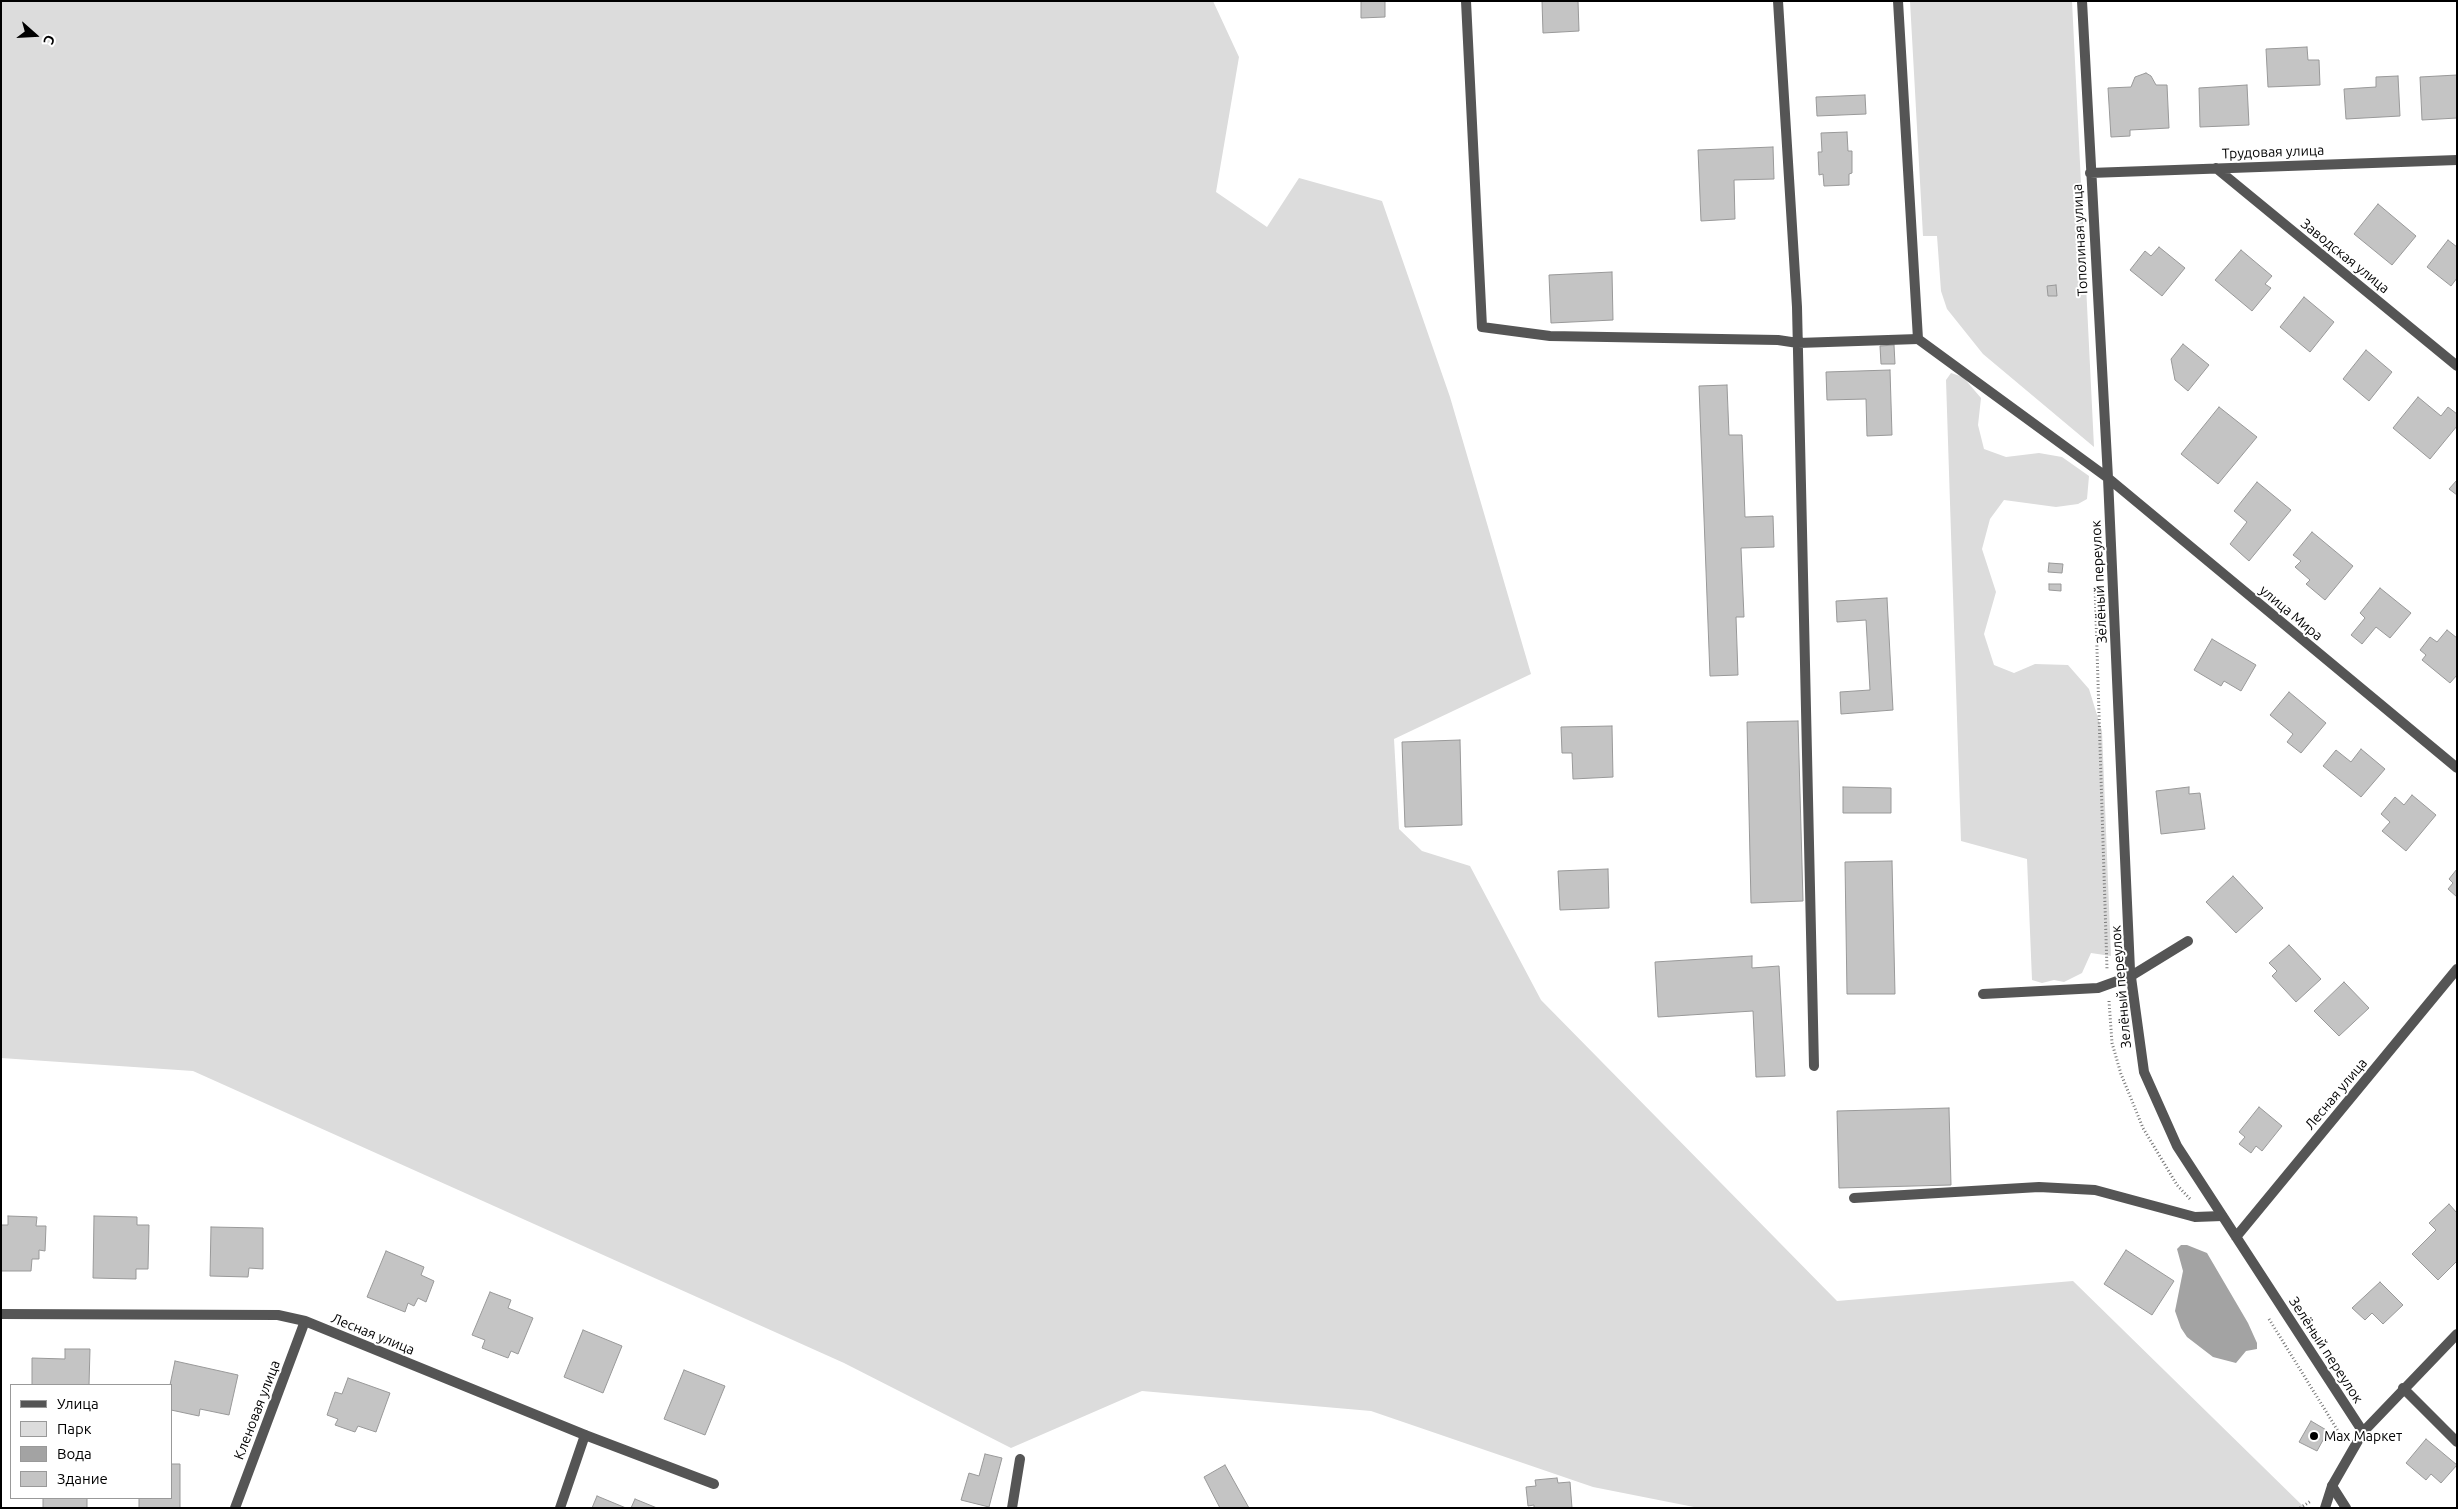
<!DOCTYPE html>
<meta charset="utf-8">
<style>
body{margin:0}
#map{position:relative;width:2458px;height:1509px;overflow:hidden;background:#fff;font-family:Ubuntu,sans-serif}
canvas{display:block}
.frame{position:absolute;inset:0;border:2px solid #000;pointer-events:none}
.legend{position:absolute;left:10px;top:1384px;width:162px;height:115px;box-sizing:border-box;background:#fff;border:1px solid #999;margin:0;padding:6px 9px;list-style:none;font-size:15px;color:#000}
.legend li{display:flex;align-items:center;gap:10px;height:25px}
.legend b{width:25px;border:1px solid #999}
.north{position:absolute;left:10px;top:10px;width:50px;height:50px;-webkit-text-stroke:4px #fff;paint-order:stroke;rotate:109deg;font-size:14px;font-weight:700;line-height:20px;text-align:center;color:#000}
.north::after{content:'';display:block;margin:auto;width:18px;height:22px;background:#000;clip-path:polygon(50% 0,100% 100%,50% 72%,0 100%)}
</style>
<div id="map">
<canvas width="2458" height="1509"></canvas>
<div class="frame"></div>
<ul class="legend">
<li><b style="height:6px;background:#555"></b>Улица</li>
<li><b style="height:14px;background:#dcdcdc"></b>Парк</li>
<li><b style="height:14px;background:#a3a3a3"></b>Вода</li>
<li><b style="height:14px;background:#c4c4c4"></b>Здание</li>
</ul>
<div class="north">С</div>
</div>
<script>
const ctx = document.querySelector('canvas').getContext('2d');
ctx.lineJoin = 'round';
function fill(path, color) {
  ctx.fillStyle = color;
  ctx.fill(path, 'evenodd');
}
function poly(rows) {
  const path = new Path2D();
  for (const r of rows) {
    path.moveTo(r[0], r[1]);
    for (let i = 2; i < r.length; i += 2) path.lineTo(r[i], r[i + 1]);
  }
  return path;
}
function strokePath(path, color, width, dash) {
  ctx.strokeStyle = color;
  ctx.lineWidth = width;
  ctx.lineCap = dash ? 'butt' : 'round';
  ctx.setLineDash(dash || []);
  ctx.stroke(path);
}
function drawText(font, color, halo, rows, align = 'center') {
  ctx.font = font + ' Ubuntu,sans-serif';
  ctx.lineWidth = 4;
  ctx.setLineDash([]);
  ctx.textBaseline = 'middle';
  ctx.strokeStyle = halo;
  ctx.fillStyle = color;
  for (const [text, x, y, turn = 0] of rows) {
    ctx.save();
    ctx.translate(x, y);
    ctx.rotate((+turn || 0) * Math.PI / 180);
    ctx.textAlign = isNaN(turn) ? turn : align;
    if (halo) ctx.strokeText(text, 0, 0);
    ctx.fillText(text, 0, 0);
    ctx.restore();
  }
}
fill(poly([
 [1,1,1213,1,1239,57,1216,192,1267,227,1299,178,1382,201,1450,397,1531,674,1394,739,1399,829,1422,851,1470,866,1541,1000,1837,1301,2073,1281,2305,1508,1699,1508,1593,1487,1371,1411,1142,1391,1011,1448,844,1363,193,1071,1,1058],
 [1910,1,2072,1,2094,447,1983,354,1947,309,1941,291,1937,236,1923,236],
 [1951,373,1963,377,1981,398,1978,425,1984,449,2006,457,2039,453,2062,457,2089,476,2087,499,2078,504,2056,507,2004,500,1990,519,1982,549,1996,592,1984,634,1994,665,2014,673,2035,664,2068,665,2089,689,2102,731,2111,956,2091,953,2082,973,2064,982,2054,980,2042,983,2032,980,2027,859,1961,841,1946,380]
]), '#dcdcdc');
fill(poly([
 [2181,1245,2187,1245,2207,1253,2248,1323,2257,1343,2257,1349,2246,1351,2236,1363,2213,1357,2187,1337,2181,1328,2175,1311,2183,1271,2177,1249]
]), '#a3a3a3');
const building = poly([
 [1361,1,1385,1,1385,17,1361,18,1361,1],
 [1542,1,1578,1,1579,31,1543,33,1542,1],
 [2307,47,2308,60,2319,60,2320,85,2268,87,2266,49,2307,47],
 [2146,73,2151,76,2156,85,2167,85,2169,128,2130,130,2130,136,2111,137,2108,88,2131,87,2135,77,2146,73],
 [2457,75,2457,118,2422,120,2420,77,2457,75],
 [2398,76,2400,116,2346,119,2344,89,2376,87,2376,77,2398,76],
 [2247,85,2249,125,2200,127,2199,88,2247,85],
 [1865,95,1866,114,1817,116,1816,97,1865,95],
 [1847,132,1848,151,1852,151,1852,173,1849,174,1849,185,1824,186,1823,174,1819,175,1818,152,1822,152,1821,133,1847,132],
 [1773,147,1774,179,1734,180,1735,219,1701,221,1698,150,1773,147],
 [2378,204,2416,236,2392,265,2354,234,2378,204],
 [2448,240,2457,247,2457,278,2451,286,2427,267,2448,240],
 [2159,247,2185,268,2162,296,2130,270,2145,251,2151,256,2159,247],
 [2241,250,2272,276,2265,284,2271,288,2252,311,2215,280,2241,250],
 [1612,272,1613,320,1551,323,1549,275,1612,272],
 [2056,285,2057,296,2048,296,2047,286,2056,285],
 [2304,297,2334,322,2310,352,2280,327,2304,297],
 [2183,344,2209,365,2188,391,2175,380,2171,359,2183,344],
 [1894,345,1895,364,1881,364,1880,346,1894,345],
 [2366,350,2392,372,2369,401,2343,379,2366,350],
 [1890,370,1892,435,1867,436,1866,399,1827,400,1826,372,1890,370],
 [1727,385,1729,435,1742,435,1745,517,1773,516,1774,547,1741,548,1744,617,1736,617,1738,675,1710,676,1699,386,1727,385],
 [2418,397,2441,416,2448,407,2457,414,2457,426,2430,459,2393,428,2418,397],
 [2219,407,2257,437,2218,484,2181,454,2219,407],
 [2457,480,2457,495,2449,489,2457,480],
 [2257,482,2291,510,2249,561,2230,544,2247,522,2234,511,2257,482],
 [2312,532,2353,566,2325,600,2306,584,2310,580,2295,567,2301,561,2293,555,2312,532],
 [2049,563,2063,564,2062,573,2048,572,2049,563],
 [2049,584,2061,584,2061,591,2049,590,2049,584],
 [2380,588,2411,613,2390,638,2376,627,2362,644,2351,635,2365,618,2360,613,2380,588],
 [1887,598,1893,710,1841,714,1840,692,1870,690,1866,620,1837,622,1836,601,1887,598],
 [2447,630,2457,638,2457,675,2450,683,2422,660,2426,655,2420,650,2430,637,2437,642,2447,630],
 [2212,639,2256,665,2241,691,2224,681,2221,686,2194,670,2212,639],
 [2289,692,2326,723,2301,753,2287,742,2293,734,2270,715,2289,692],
 [1798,721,1803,901,1751,903,1747,722,1798,721],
 [1612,726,1613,777,1573,779,1572,753,1562,753,1561,727,1612,726],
 [1460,740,1462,825,1405,827,1402,742,1460,740],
 [2361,749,2385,769,2361,797,2323,766,2336,750,2351,762,2361,749],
 [1843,787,1891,788,1891,813,1843,813,1843,787],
 [2189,787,2189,794,2200,793,2205,829,2161,834,2156,791,2189,787],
 [2412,795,2436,815,2406,851,2382,831,2390,822,2381,814,2395,797,2404,805,2412,795],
 [1892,861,1895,994,1847,994,1845,862,1892,861],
 [1608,869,1609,908,1560,910,1558,871,1608,869],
 [2457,869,2457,897,2448,889,2453,883,2449,879,2457,869],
 [2233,876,2263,908,2236,933,2206,902,2233,876],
 [2289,945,2321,979,2296,1002,2272,976,2277,971,2269,963,2289,945],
 [1752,956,1752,968,1779,966,1785,1076,1756,1077,1753,1011,1658,1017,1655,962,1752,956],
 [2344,982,2369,1008,2339,1036,2314,1011,2344,982],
 [2259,1107,2282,1126,2262,1151,2256,1146,2251,1153,2239,1144,2245,1137,2239,1132,2259,1107],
 [1949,1108,1951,1185,1839,1188,1837,1111,1949,1108],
 [2449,1204,2457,1213,2457,1261,2438,1280,2412,1254,2436,1230,2429,1223,2449,1204],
 [8,1216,37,1217,36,1226,46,1226,45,1251,39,1250,39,1259,32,1259,31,1271,1,1271,1,1225,8,1225,8,1216],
 [94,1216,137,1217,137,1225,149,1225,148,1269,136,1269,136,1279,93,1278,94,1216],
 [211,1227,263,1228,263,1269,249,1268,248,1277,210,1276,211,1227],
 [2126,1250,2174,1281,2152,1315,2104,1284,2126,1250],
 [386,1251,424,1267,421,1275,434,1281,426,1302,418,1298,414,1306,408,1303,405,1312,367,1297,386,1251],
 [2380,1282,2403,1305,2383,1324,2372,1313,2365,1320,2352,1308,2380,1282],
 [490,1292,511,1300,508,1308,533,1318,518,1354,511,1351,508,1358,482,1348,485,1340,472,1335,490,1292],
 [583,1330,622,1346,603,1393,564,1377,583,1330],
 [65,1349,90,1349,89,1385,32,1385,32,1358,65,1359,65,1349],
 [175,1361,238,1375,229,1415,200,1409,199,1416,171,1410,170,1385,175,1361],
 [684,1370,725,1386,705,1435,664,1419,684,1370],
 [348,1378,390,1393,376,1432,358,1426,355,1432,335,1425,338,1419,327,1415,335,1392,342,1394,348,1378],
 [2311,1421,2328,1431,2317,1451,2299,1442,2311,1421],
 [2426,1439,2457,1465,2441,1483,2431,1474,2426,1480,2406,1463,2426,1439],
 [985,1454,1002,1458,989,1507,961,1500,969,1473,979,1476,985,1454],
 [171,1464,180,1464,180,1508,139,1508,139,1498,171,1498,171,1464],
 [1225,1465,1249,1508,1220,1508,1204,1477,1225,1465],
 [1557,1478,1558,1483,1570,1482,1572,1508,1534,1508,1534,1505,1528,1506,1526,1487,1536,1486,1535,1480,1557,1478],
 [597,1496,626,1508,592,1508,597,1496],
 [43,1498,87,1498,87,1508,43,1508,43,1498],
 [635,1499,657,1508,631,1508,635,1499]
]);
fill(building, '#c4c4c4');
strokePath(building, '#999', 1);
strokePath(poly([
 [2095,586,2107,969],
 [2109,1001,2112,1043,2121,1074,2143,1128,2177,1185,2190,1199],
 [2269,1319,2343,1439],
 [2300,1508,2311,1501]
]), '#777', 3, [1, 2.5]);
strokePath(poly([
 [1466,1,1482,327,1550,336,1778,340,1798,343,1918,339],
 [1778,1,1797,307,1814,1066],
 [1983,994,2098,988,2131,976,2188,941],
 [1854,1198,2039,1187,2095,1190,2195,1217,2222,1216],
 [2332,1486,2346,1508],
 [560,1508,585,1435],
 [1012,1508,1020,1459]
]), '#555', 10);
strokePath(poly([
 [1898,1,1918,339,2108,478,2457,768],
 [2082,1,2108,478,2130,970,2144,1072,2177,1146,2363,1432],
 [2216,168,2457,366],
 [2090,173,2457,160],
 [2236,1237,2457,969],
 [1,1314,278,1315,305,1321,585,1435,714,1484],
 [2403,1388,2457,1442],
 [235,1508,305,1321],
 [2325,1508,2332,1486,2363,1432,2457,1334]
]), '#555', 10);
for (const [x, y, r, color] of [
 [2314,1436,5,"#000"]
]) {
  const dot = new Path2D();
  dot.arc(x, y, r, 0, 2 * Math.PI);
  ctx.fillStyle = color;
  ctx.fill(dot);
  strokePath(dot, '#fff', 2);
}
drawText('14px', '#000', '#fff', [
 ["Трудовая улица",2273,152,-2],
 ["Тополиная улица",2080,240,-93],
 ["Заводская улица",2345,256,39],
 ["Зелёный переулок",2099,582,-93],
 ["улица Мира",2291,613,40],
 ["Зелёный переулок",2121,987,-95],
 ["Лесная улица",2336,1094,-50],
 ["Лесная улица",373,1334,22],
 ["Зелёный переулок",2326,1350,57],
 ["Кленовая улица",257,1410,-69]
]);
drawText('14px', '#000', '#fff', [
 ["Мах Маркет",2324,1436]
], 'left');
</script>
